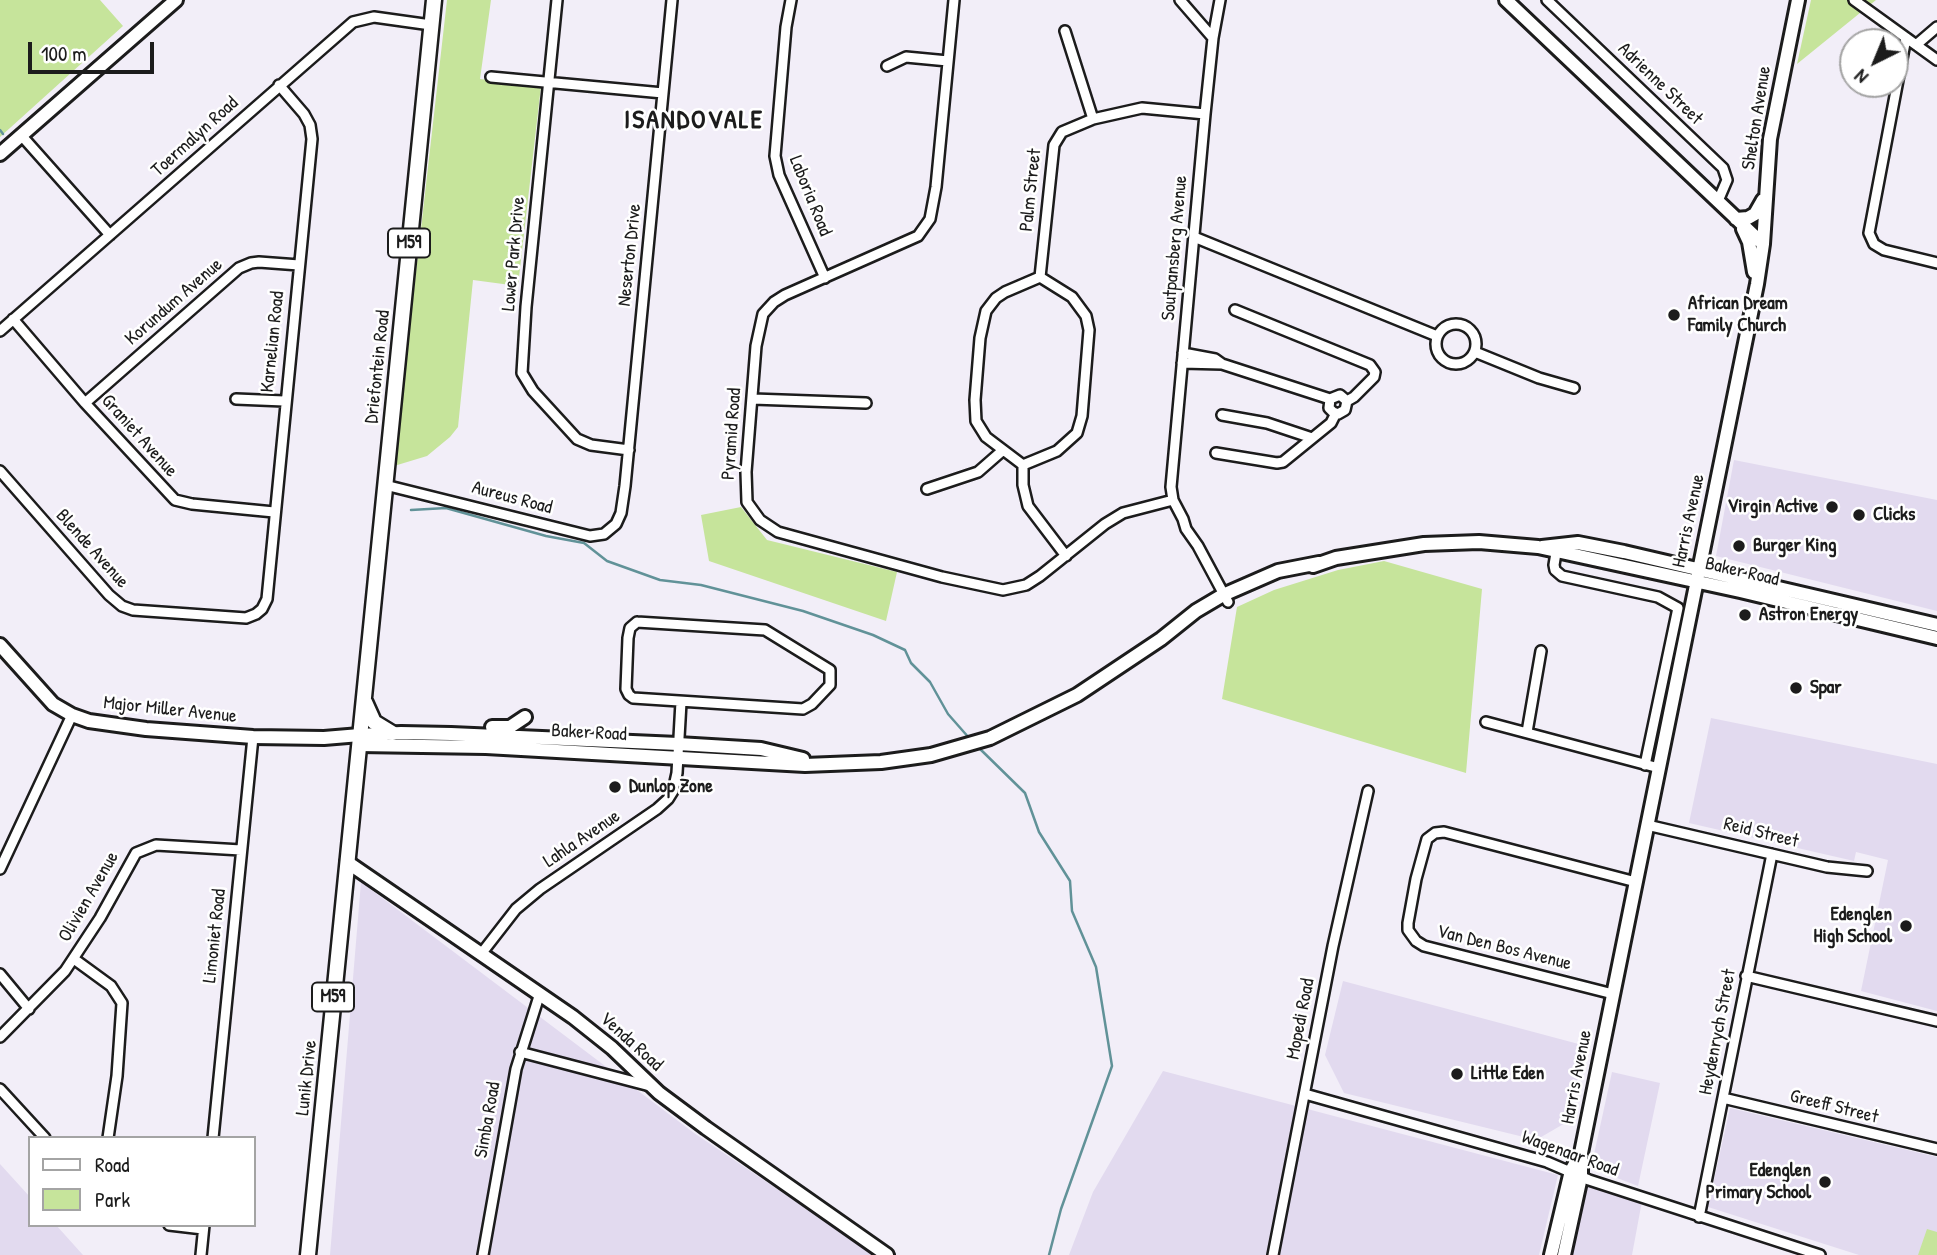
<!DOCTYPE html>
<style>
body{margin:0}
#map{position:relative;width:1937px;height:1255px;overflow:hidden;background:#f2eef8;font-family:"Patrick Hand",sans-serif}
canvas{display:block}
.legend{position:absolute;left:28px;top:1136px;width:228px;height:91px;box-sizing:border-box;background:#fff;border:2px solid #a4a4a4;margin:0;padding:9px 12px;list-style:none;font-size:21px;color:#1c1c1c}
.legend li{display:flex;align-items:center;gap:14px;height:35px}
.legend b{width:35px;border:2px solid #a4a4a4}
.north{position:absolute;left:1839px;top:28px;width:70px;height:70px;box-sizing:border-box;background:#fff;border:2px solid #a4a4a4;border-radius:50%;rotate:223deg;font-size:19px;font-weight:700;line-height:28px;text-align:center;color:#1c1c1c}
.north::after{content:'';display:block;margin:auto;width:24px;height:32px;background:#1c1c1c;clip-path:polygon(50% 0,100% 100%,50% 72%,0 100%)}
.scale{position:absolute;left:28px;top:42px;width:126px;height:32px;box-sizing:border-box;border:4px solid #1c1c1c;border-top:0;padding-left:9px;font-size:21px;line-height:24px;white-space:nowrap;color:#1c1c1c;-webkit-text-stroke:5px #fff;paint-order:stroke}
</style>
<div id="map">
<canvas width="1937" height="1255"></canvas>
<ul class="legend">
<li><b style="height:9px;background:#fff"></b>Road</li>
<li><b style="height:19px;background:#c6e49b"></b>Park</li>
</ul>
<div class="north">N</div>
<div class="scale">100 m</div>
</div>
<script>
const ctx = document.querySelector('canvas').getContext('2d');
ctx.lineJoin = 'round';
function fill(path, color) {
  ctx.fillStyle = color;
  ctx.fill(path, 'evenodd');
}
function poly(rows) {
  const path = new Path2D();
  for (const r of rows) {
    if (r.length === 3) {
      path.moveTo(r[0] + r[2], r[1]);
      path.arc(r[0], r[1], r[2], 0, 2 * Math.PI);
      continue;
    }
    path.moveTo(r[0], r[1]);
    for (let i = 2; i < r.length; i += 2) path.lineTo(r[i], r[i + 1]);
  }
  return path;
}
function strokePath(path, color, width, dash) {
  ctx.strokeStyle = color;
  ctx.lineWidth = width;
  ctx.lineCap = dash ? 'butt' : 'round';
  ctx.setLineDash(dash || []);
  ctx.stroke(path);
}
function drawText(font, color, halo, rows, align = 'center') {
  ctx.font = font + ' "Patrick Hand",sans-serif';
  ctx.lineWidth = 5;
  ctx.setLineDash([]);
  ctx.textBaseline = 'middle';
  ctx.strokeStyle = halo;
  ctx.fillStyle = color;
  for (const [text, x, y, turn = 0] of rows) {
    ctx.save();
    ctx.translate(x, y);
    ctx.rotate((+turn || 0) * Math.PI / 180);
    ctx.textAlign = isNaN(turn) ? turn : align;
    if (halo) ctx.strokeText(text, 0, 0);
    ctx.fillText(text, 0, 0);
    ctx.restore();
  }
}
fill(poly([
 [1734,460,1937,500,1937,611,1716,556],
 [1711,718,1937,764,1937,1011,1861,991,1888,860,1856,852,1854,861,1689,823],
 [361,882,694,1133,875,1255,330,1255],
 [1343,981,1586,1046,1567,1122,1536,1140,1344,1093,1325,1055],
 [1163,1071,1558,1175,1539,1255,1069,1255,1093,1192],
 [1612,1072,1660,1083,1638,1186,1591,1168],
 [1730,1108,1937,1157,1937,1255,1859,1255,1708,1207],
 [0,1164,30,1197,30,1225,56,1225,83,1255,0,1255],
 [1585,1184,1642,1201,1632,1255,1570,1255]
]), '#e2daef');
fill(poly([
 [0,0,100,0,123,26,0,137],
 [447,0,491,0,480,79,541,86,518,286,473,280,458,427,450,437,427,456,394,466],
 [1811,0,1876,0,1797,64],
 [741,507,767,540,897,572,886,621,709,561,701,515],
 [1384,561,1482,589,1466,773,1222,699,1237,607,1274,590,1338,570],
 [1927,1229,1937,1232,1937,1255,1918,1255]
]), '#c6e49b');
strokePath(poly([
 [0,130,3,134],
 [411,510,446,508,546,536,584,543,607,561,660,580,701,585,803,611,873,635,905,650,911,663,930,682,948,714,970,739],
 [977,746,1025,793,1039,832,1070,881,1072,911,1096,967,1112,1066,1061,1209,1049,1255]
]), '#619298', 2.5);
const minor = poly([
 [557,0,526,307,522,373,533,391,577,439,591,445,629,450],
 [791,0,786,27,775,156,779,175,825,278],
 [954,0,936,187,930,219,918,236,785,295,774,302,763,314,756,346,746,472,747,502,760,520,778,532,942,577,1003,590,1026,585,1040,576,1105,524,1123,513,1173,500],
 [1180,0,1213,38],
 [1220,0,1213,38,1205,114,1171,487,1173,500,1183,519,1186,529,1198,546,1228,602],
 [1547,0,1723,168,1727,180,1718,201],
 [1854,0,1937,60],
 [1065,31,1093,119],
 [1906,38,1869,233,1874,244,1884,250,1937,263],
 [1916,45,1937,27],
 [887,66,906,57,948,61],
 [491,77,663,93],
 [21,135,110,235],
 [1194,237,1437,336],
 [1040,277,1054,145,1062,132,1093,119,1142,108,1205,114],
 [1235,310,1370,365,1375,372,1374,377,1354,397,1347,401],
 [13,319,85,403,175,500,192,504,274,512],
 [1456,344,20],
 [0,331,353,22,374,17,431,25],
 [1475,352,1539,378,1574,388],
 [1183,353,1215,359,1222,364,1330,399,1340,395,1347,401,1345,410,1338,414,1333,412,1329,408,1330,399],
 [1182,363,1222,364],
 [236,399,284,401],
 [753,399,866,403],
 [85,403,239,268,251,263,259,262,299,265],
 [1222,415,1267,423,1312,438],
 [1216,453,1277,463,1283,462,1331,423,1336,413],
 [1023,465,1057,451,1077,433,1082,416,1089,330,1086,316,1072,297,1040,277],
 [1023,465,986,437,976,421,975,400,980,338,986,311,996,298,1005,292,1040,277],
 [1023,465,1023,485,1028,506,1066,556],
 [0,471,109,595,122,606,133,610,246,618,256,614,262,609,267,599,312,139,310,125,304,114,279,85],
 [385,485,590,536,604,534,616,524,621,513,625,486,672,0],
 [927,489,978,472,1002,451],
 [1556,553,1554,565,1555,570,1562,576,1658,597,1678,608,1645,765],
 [637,622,765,630,830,670,830,685,812,704,803,709,633,698,629,695,626,689,628,638,630,628,637,622],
 [1486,722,1659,768],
 [1527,732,1541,651],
 [1647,825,1827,867,1867,871],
 [0,869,72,715],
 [481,954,516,909,540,889,657,809,668,799,673,791,677,773,681,702],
 [74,959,111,986,122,1003,117,1076,108,1138],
 [0,974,29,1009],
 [1746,976,1937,1021],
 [1613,994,1424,946,1416,941,1408,930,1408,923,1416,879,1427,839,1435,833,1444,832,1636,882],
 [0,1037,65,971,100,918,136,853,156,845,241,850],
 [520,1052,650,1086],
 [0,1089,45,1138],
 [1305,1094,1547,1162,1589,1180,1820,1255],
 [1723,1098,1937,1149],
 [213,1138,253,737],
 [1699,1217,1772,854],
 [169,1225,203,1229],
 [201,1255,204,1225],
 [483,1255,516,1069,540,993],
 [1273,1255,1333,946,1368,791]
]);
const tertiary = poly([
 [0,645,53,704,72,715,89,721,146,729,253,737,324,738,360,735],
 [347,862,573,1017,612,1048,659,1093,706,1128,887,1255]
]);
const secondary = poly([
 [1506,0,1763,244],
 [0,154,176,0],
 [1736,219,1748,218,1755,214,1763,200],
 [1743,229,1749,242,1754,272],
 [1542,547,1578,543,1624,552,1937,625],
 [1313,566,1336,558,1424,544,1479,542,1538,547,1740,591,1937,638],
 [492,727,510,727,525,717],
 [360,735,401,733,451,734,678,744,761,749,803,759],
 [359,745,486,747,805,765,881,762,931,755,990,738,1077,695,1161,639,1196,611,1223,595,1278,571,1319,563],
 [1551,1255,1571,1171,1579,1156],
 [1564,1255,1581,1177,1581,1153,1757,284,1763,244,1770,139,1798,0]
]);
const primary = poly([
 [365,702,374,722,392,733],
 [308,1255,434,0]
]);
strokePath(minor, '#1c1c1c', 14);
strokePath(tertiary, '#1c1c1c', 18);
strokePath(secondary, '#1c1c1c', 18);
strokePath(primary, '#1c1c1c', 19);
strokePath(minor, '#fff', 9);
strokePath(tertiary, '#fff', 12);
strokePath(secondary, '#fff', 12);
strokePath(primary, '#fff', 14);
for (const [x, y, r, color] of [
 [1674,315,7,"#1c1c1c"],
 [1832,507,7,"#1c1c1c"],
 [1859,515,7,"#1c1c1c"],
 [1739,546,7,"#1c1c1c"],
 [1745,615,7,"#1c1c1c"],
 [1796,688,7,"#1c1c1c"],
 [615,787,7,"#1c1c1c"],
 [1906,926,7,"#1c1c1c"],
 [1457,1074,7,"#1c1c1c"],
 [1825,1182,7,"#1c1c1c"]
]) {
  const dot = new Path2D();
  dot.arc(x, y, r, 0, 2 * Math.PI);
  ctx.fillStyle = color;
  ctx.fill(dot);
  strokePath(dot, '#fff', 2.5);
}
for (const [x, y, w] of [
 [409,243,42],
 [333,997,42]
]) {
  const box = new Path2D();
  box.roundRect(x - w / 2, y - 14.5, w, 29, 5);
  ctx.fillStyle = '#fff';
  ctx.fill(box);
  strokePath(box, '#1c1c1c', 2);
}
drawText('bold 18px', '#1c1c1c', null, [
 ["M59",409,243],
 ["M59",333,997]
]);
drawText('19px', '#1c1c1c', '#fff', [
 ["Adrienne Street",1660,84,44],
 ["Shelton Avenue",1757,118,-81],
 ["Toermalyn Road",195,137,-42],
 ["Palm Street",1031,190,-84],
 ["Laboria Road",810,196,68],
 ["Soutpansberg Avenue",1175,248,-85],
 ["Lower Park Drive",514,254,-85],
 ["Neserton Drive",630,255,-84],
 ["Korundum Avenue",174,302,-41],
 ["Karnelian Road",273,342,-84],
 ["Driefontein Road",378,367,-84],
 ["Pyramid Road",732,434,-86],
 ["Graniet Avenue",139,436,48],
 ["Aureus Road",512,498,15],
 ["Harris Avenue",1689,521,-78],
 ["Blende Avenue",92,549,48],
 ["Baker Road",1742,572,13],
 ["Major Miller Avenue",170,710,6],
 ["Baker Road",589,733,3],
 ["Reid Street",1761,833,14],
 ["Lahla Avenue",582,839,-34],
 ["Olivien Avenue",89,897,-60],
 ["Limoniet Road",215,936,-84],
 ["Van Den Bos Avenue",1504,948,14],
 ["Mopedi Road",1301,1019,-79],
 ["Heydenrych Street",1718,1032,-79],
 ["Venda Road",631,1042,42],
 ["Harris Avenue",1577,1077,-79],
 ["Lunik Drive",307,1078,-84],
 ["Greeff Street",1834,1107,14],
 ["Simba Road",488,1120,-80],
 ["Wagenaar Road",1570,1154,20]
]);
drawText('bold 19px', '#1c1c1c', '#fff', [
 ["African Dream",1688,304],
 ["Family Church",1688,326],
 ["Virgin Active",1818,507,"right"],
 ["Clicks",1873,515],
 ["Burger King",1753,546],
 ["Astron Energy",1759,615],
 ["Spar",1810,688],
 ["Dunlop Zone",629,787],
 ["Edenglen",1892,915,"right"],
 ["High School",1892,937,"right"],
 ["Little Eden",1471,1074],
 ["Edenglen",1811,1171,"right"],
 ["Primary School",1811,1193,"right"]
], 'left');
ctx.letterSpacing = '2px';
drawText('bold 26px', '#1c1c1c', '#fff', [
 ["ISANDOVALE",694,121]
]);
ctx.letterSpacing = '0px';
</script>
